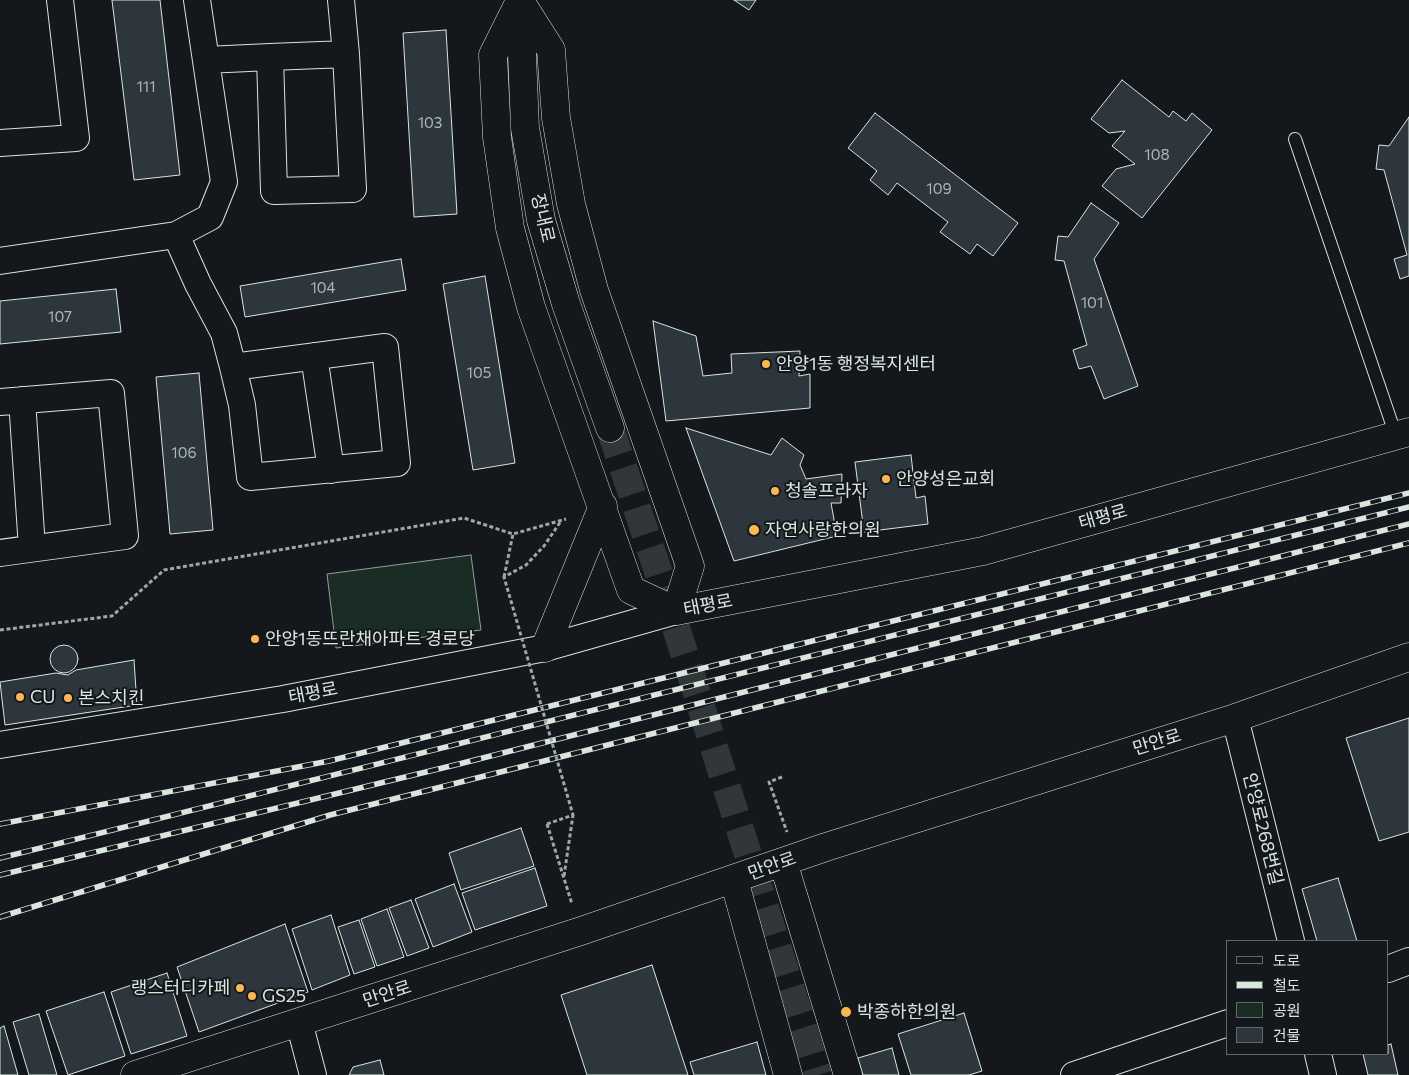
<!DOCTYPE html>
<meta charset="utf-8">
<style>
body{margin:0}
#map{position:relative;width:1409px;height:1075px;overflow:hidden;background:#14181c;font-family:Commissioner,"Noto Sans KR",sans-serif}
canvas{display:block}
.legend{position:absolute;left:1226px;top:940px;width:162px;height:115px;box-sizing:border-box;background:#14181c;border:1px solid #626a69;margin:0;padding:6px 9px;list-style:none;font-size:15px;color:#d8e6dc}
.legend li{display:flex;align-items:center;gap:10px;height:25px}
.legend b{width:25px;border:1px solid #626a69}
</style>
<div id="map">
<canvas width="1409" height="1075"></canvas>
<ul class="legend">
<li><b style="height:6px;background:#14181c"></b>도로</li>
<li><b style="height:6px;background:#d8e6dc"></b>철도</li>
<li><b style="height:14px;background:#1a2d24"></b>공원</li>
<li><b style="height:14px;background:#2c363c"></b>건물</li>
</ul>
</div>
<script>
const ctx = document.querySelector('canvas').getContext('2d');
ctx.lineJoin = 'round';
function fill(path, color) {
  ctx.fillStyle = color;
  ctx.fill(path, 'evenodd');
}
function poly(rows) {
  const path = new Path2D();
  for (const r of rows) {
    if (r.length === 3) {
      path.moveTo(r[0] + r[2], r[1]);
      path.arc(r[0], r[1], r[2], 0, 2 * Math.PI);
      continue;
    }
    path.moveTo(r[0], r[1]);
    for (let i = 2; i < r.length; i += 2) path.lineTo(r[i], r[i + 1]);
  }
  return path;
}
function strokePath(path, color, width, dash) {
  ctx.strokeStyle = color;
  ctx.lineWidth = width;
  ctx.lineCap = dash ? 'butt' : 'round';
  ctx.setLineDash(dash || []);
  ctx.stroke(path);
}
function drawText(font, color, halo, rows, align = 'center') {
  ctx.font = font + ' Commissioner,"Noto Sans KR",sans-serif';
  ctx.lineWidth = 4;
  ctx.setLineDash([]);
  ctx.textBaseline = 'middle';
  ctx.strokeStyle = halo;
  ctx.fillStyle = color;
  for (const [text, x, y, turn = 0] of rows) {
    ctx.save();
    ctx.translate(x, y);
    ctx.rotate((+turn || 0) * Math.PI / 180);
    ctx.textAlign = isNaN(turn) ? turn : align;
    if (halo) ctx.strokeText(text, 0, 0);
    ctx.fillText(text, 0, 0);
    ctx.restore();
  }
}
const green = poly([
 [471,555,481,630,336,648,327,574,471,555]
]);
fill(green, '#1a2d24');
strokePath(green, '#939e99', 1);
const building = poly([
 [112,0,160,0,180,175,134,180,112,0],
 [734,0,756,0,749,10,734,0],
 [446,30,457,214,414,217,403,33,446,30],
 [1122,80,1169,117,1173,111,1186,121,1192,113,1212,130,1142,218,1102,186,1116,169,1135,164,1112,146,1125,131,1109,133,1091,119,1122,80],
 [875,113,1018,223,993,256,977,244,970,254,940,232,948,222,897,183,888,195,870,180,877,171,848,148,875,113],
 [1409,117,1409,276,1400,279,1394,259,1407,255,1384,170,1376,169,1379,145,1389,146,1409,117],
 [1091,203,1119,223,1094,259,1138,386,1104,399,1091,366,1079,369,1073,350,1087,345,1064,261,1055,260,1058,236,1068,237,1091,203],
 [401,259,406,290,245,317,240,286,401,259],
 [485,276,515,463,473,470,443,284,485,276],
 [116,289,121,332,0,344,0,301,116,289],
 [653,321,696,336,703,376,732,373,731,354,800,351,799,376,810,374,810,408,666,421,653,321],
 [199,373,213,530,170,534,156,377,199,373],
 [686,428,771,455,782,438,804,455,800,465,806,479,842,474,841,503,831,503,837,536,734,561,686,428],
 [911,455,916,498,925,496,928,524,864,532,855,462,911,455],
 [64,659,14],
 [134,660,137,705,5,725,0,682,56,673,68,675,76,670,134,660],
 [1409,718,1409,832,1379,841,1346,738,1409,718],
 [521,828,534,866,461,890,449,853,521,828],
 [535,868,547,906,475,930,462,893,535,868],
 [1338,878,1357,941,1317,941,1302,889,1338,878],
 [454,884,472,932,433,947,415,899,454,884],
 [411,900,429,948,407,956,389,908,411,900],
 [387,909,404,957,377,966,361,919,387,909],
 [331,915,350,975,312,990,292,929,331,915],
 [359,920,375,967,354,974,338,927,359,920],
 [285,924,308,992,199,1032,177,967,285,924],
 [652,965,688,1075,587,1075,561,995,652,965],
 [167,973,187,1036,131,1054,111,992,167,973],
 [104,992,125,1056,68,1075,46,1011,104,992],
 [964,1013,982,1071,969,1075,911,1075,898,1034,964,1013],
 [39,1014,57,1075,29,1075,13,1022,39,1014],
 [4,1026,18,1075,0,1075,0,1028,4,1026],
 [757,1042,766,1075,694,1075,690,1062,757,1042],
 [1391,1044,1398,1075,1368,1075,1363,1054,1388,1054,1388,1045,1391,1044],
 [892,1048,899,1075,863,1075,858,1058,892,1048],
 [380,1060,384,1075,349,1075,353,1067,380,1060]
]);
fill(building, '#2c363c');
strokePath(building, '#d8e6dc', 1);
strokePath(poly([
 [610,428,659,574,818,1075]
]), '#313739', 28, [28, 14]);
const lane = poly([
 [1295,139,1396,436]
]);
const street = poly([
 [341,0,346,54],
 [206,60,270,57,346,54,353,189,274,191,270,57],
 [0,143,76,138,60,0],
 [176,235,198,284,224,333,233,367,242,405,250,477,397,463,385,347,233,367],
 [0,261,176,235,210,217,224,182,197,0],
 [314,356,331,470],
 [22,400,32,548],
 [0,402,111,393,125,536,0,553],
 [1235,718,1291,941],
 [0,745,283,699,545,648,676,611],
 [1388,969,1409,961],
 [299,1022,313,1075],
 [1318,1054,1323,1075],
 [1074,1075,1228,1023]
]);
const secondary = poly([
 [520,1,493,55,497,137,510,228,531,307,631,590,676,611],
 [520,1,551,50,556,118,571,204,594,290,690,566,676,611],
 [520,5,525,128,541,220,566,304,610,428],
 [676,611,983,551,1409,432],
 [545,648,603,506],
 [783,862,848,1075],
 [734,880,788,1075],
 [135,1075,581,931,826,847,1235,718,1409,657]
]);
strokePath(lane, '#d8e6dc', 14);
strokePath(street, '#d8e6dc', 28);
strokePath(secondary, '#d8e6dc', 29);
strokePath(poly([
 [504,577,513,534],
 [0,630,112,616,164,570,464,518,513,534,566,519],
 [782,777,769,782,787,832],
 [547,824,572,904],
 [564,876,573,815]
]), '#9da8a2', 3, [4, 2.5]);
strokePath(lane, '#14181c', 12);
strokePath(street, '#14181c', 26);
strokePath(secondary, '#14181c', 28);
const rail = poly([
 [0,824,329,761,1409,493],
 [0,858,1409,507],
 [0,875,459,764,1409,524],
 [0,917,330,815,1409,543]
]);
strokePath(rail, '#d8e6dc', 5.5);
strokePath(rail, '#14181c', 4, [11]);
strokePath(poly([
 [547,824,573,815,504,577,526,565,544,546,561,521]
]), '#9da8a2', 3, [4, 2.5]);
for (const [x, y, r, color] of [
 [766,364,5,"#ffb74d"],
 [886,479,5,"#ffb74d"],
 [775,491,5,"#ffb74d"],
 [754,530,6,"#ffb74d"],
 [255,639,5,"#ffb74d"],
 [20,697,5,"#ffb74d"],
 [68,698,5,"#ffb74d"],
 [240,988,5,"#ffb74d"],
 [252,996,5,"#ffb74d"],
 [846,1012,6,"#ffb74d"]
]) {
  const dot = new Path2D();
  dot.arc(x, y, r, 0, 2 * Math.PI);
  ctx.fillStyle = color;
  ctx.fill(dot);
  strokePath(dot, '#14181c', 2);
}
drawText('15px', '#adbab4', null, [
 ["111",146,87],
 ["103",430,123],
 ["108",1157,155],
 ["109",939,189],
 ["104",323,288],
 ["101",1092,303],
 ["107",60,317],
 ["105",479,373],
 ["106",184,453]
]);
drawText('18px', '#d8e6dc', '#14181c', [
 ["장내로",543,218,77],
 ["태평로",1103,517,-16],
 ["태평로",708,605,-11],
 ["태평로",313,693,-11],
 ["만안로",1157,742,-17],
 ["안양로268번길",1263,829,76],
 ["만안로",772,866,-20],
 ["만안로",387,994,-18]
]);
drawText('18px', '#d8e6dc', '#14181c', [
 ["안양1동 행정복지센터",776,364],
 ["안양성은교회",896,479],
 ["청솔프라자",785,491],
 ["자연사랑한의원",765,530],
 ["안양1동뜨란채아파트 경로당",265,639],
 ["CU",30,697],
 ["본스치킨",78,698],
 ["랭스터디카페",230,988,"right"],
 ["GS25",262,996],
 ["박종하한의원",857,1012]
], 'left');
</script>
